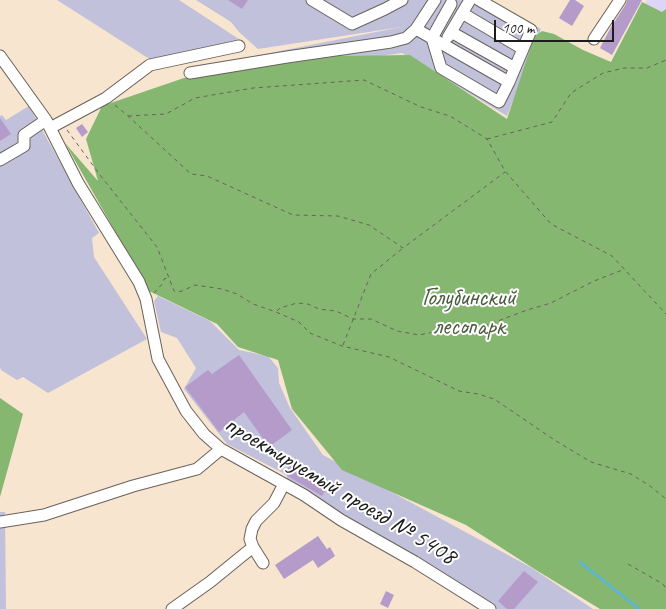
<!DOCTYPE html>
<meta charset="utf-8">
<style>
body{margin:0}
#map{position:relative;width:666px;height:609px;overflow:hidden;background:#f7e5d0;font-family:Caveat,sans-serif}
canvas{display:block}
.scale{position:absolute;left:494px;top:20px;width:120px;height:22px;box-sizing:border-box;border:2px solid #1c1c1c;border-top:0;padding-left:6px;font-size:15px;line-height:18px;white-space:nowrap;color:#1c1c1c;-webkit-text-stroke:4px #fff;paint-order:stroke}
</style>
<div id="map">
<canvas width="666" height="609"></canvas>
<div class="scale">100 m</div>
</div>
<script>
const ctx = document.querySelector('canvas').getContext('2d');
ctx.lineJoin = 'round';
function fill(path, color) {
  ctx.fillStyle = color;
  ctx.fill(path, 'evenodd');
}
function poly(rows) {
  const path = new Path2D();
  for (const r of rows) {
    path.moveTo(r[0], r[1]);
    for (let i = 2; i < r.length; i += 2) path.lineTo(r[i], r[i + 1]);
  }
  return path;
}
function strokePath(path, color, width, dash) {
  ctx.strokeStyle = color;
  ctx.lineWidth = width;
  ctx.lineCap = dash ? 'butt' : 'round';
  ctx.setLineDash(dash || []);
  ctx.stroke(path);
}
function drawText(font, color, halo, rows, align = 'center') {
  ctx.font = font + ' Caveat,sans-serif';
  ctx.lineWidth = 4;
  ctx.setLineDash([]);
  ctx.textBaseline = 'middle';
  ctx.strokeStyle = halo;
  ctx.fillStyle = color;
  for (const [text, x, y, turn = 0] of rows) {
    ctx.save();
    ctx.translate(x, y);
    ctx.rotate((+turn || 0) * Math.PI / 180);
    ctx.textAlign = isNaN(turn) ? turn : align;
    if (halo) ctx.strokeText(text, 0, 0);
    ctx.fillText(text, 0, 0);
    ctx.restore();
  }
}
fill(poly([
 [647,0,666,0,666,17,644,6]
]), '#ddd5f6');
fill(poly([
 [57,0,179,0,245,43,239,50,162,67],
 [196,0,488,0,541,29,507,116,402,53,191,81,190,69,401,27,258,49,239,32,231,22],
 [29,106,99,233,92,238,94,257,147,339,48,393,23,377,17,380,1,370,0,367,0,116,2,115,6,120],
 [158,296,210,321,239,350,268,356,278,368,279,383,290,408,323,455,532,568,593,609,497,609,287,480,287,475,227,444,184,389,196,368,177,338,161,332,154,301],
 [0,512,5,512,6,609,0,609]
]), '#c2c1dc');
fill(poly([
 [642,2,662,12,666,9,666,609,600,609,536,570,466,525,342,470,292,409,278,360,238,347,217,324,149,291,65,143,98,181,86,139,102,106,184,78,337,56,410,55,507,119,534,37,542,31,554,34,583,50,611,62],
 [0,398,23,414,0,497]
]), '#85b771');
strokePath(poly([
 [580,562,639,609]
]), '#5ab6d8', 2.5);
fill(poly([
 [228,0,248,0,242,9],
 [570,0,575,0,584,6,572,26,559,18],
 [627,0,642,0,612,55,600,48,611,27,626,4],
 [0,118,11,134,0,141],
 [82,124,88,132,82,137,76,128],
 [239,355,292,430,269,447,244,412,219,432,185,387,208,370,212,374],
 [290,464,328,486,322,496,284,474],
 [318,536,327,549,330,547,335,556,318,568,313,560,284,579,275,565],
 [524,571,538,582,514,609,507,609,498,601],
 [386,591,394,595,388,608,380,604]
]), '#b49bca');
const minor = poly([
 [312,0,352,24,385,9,402,0],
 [451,4,432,38,441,68,499,102,509,82,531,30,479,0],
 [462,13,523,49],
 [416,29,509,82],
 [451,32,515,68],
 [448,37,470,0],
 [594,39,620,0],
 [0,56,46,120,78,183,139,282,146,299,158,359,186,411,204,434,221,449,304,495,341,520,415,562,490,609],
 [190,73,287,57,391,42,406,38,416,29,435,0],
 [50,128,106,98,150,65,239,46],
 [0,160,24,146,24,135,46,120],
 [0,522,44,515,133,486,197,469,221,449],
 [263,563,253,547,250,539,252,529,256,521,274,503,284,484],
 [172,609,210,582,253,547]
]);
strokePath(minor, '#69625b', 13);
strokePath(poly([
 [115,105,128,116,191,174,207,176,293,215,338,216,369,225,403,248,505,172],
 [128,116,166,114,195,98,253,88,364,80,421,107,450,116,487,139,505,171,551,224,612,256,666,314],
 [67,130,100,175,157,247,174,291,177,292,182,291,195,285,222,289,237,294,253,304,276,312,299,322,310,333,342,346,389,357,459,391,478,394,494,399,556,441,591,462,631,474,650,486,666,499],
 [487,139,552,122,571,93,603,73,624,68,647,68,666,60],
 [154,293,163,283,164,279,167,278],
 [277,311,280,308,297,303,308,304,319,309,336,311,353,319,371,319,397,331,419,335,454,328,482,327,527,310,551,303,594,281,625,269],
 [343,345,371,274,403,248],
 [628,564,663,584,666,589]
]), '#69625b', 1, [4, 4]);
strokePath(minor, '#fff', 11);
drawText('25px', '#4d5d40', '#fff', [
 ["Голубинский",469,298],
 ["лесопарк",469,327]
]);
drawText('25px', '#1c1c1c', '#fff', [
 ["проектируемый проезд № 5408",340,491,31]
]);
</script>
